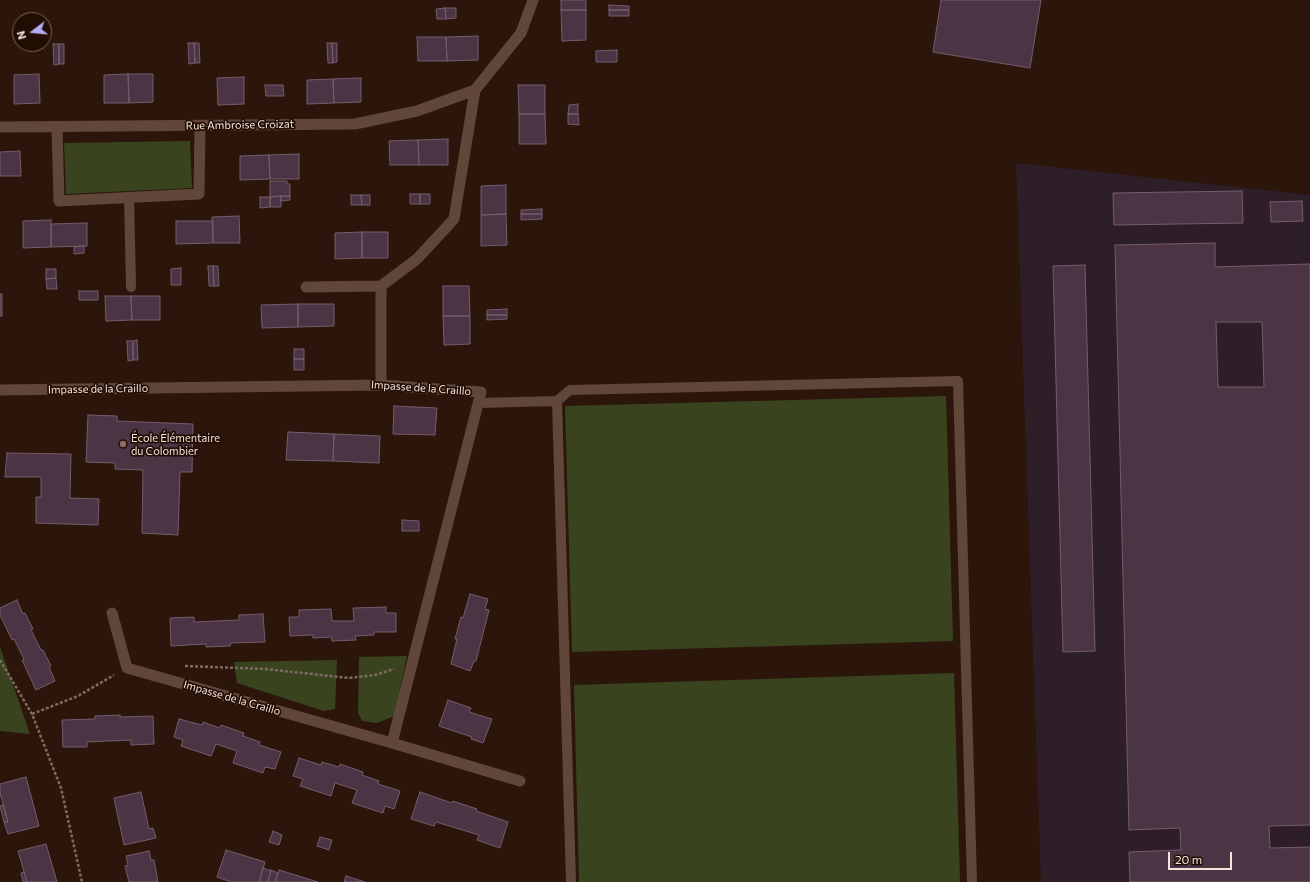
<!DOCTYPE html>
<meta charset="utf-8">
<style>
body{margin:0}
#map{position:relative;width:1310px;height:882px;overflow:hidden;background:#2c160b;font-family:Commissioner,sans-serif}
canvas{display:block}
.north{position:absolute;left:12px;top:12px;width:40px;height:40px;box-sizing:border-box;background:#220d03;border:1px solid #76635a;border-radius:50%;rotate:254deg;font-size:11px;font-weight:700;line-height:16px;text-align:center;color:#f4e4dc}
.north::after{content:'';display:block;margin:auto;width:14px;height:18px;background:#b7abf8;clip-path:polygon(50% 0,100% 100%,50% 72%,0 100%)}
.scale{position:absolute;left:1168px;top:852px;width:64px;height:18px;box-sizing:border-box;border:2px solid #f4e4dc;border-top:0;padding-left:5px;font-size:12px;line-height:14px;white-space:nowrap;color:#f4e4dc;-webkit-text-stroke:3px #220d03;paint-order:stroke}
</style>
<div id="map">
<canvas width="1310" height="882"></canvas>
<div class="north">N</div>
<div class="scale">20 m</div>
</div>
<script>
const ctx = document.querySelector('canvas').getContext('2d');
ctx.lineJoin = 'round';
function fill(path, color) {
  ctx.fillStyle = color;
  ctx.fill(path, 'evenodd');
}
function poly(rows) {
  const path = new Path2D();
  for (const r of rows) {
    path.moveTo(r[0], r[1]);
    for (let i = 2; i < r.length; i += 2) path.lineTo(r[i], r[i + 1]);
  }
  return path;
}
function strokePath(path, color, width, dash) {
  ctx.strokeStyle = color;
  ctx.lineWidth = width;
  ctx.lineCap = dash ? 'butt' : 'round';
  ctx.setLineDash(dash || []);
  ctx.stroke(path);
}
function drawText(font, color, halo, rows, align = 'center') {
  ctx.font = font + ' Commissioner,sans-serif';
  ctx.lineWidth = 3.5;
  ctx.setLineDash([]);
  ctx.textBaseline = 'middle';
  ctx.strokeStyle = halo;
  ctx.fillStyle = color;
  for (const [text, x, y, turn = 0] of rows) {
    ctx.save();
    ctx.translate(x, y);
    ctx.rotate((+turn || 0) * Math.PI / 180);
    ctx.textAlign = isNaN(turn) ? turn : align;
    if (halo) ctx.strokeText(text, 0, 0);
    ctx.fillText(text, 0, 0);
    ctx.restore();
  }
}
fill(poly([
 [1016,163,1310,195,1310,882,1041,882]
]), '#2e1e28');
fill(poly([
 [190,141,192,188,66,194,64,143],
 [946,396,953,641,572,652,565,406],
 [0,647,30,734,0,731],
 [407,656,394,716,377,723,362,721,358,713,359,657],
 [337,660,335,709,324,711,237,683,234,662],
 [954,673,960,882,579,882,574,685]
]), '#39441e');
const building = poly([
 [561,0,586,0,586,10,561,10,561,0],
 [941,0,1041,0,1030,68,933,52,941,0],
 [609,5,629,6,629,10,609,10,609,5],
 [445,8,446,19,437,19,436,9,445,8],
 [445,8,456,8,456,18,446,19,445,8],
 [561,10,586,10,586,40,562,41,561,10],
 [609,10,629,10,629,16,609,16,609,10],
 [478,36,478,60,447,61,446,37,478,36],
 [417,37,446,37,447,61,418,61,417,37],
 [188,43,194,43,195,63,189,64,188,43],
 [194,43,199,43,200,63,195,63,194,43],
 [327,43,332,43,333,63,328,63,327,43],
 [332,43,337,43,337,62,333,63,332,43],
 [53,44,59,44,59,64,54,65,53,44],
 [59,44,64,44,64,64,59,64,59,44],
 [617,50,617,62,596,62,596,51,617,50],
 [39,74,40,103,14,104,14,75,39,74],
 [128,74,153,74,153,102,129,103,128,74],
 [128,74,129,103,104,103,104,75,128,74],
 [244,77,244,104,218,105,217,78,244,77],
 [361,78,361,102,334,103,333,79,361,78],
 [333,79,334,103,307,104,307,80,333,79],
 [265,85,283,85,284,96,266,96,265,85],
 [518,85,545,85,545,114,519,114,518,85],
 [578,104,578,114,568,114,569,105,578,104],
 [519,114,545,114,546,144,519,144,519,114],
 [568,114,578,114,579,125,568,124,568,114],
 [448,139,448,165,419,165,418,140,448,139],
 [418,140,419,165,390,165,389,141,418,140],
 [20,151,21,176,0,176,0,152,20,151],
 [299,154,299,179,270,179,269,155,299,154],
 [269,155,270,179,240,180,240,156,269,155],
 [270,181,287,181,287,184,290,184,290,196,270,197,270,181],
 [506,185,506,214,481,215,481,186,506,185],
 [1242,191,1243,223,1114,225,1113,193,1242,191],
 [410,194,420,194,420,204,410,204,410,194],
 [420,194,430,194,430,204,420,204,420,194],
 [351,195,361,195,362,205,351,205,351,195],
 [361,195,370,195,370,205,362,205,361,195],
 [281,196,290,196,290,200,281,201,281,196],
 [281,196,281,207,270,207,270,197,281,196],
 [260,197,270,197,270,207,260,208,260,197],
 [1302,201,1303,221,1271,222,1270,202,1302,201],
 [542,209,542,214,521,214,521,210,542,209],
 [506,214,507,245,481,246,481,215,506,214],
 [521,214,542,214,542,219,521,220,521,214],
 [239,216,240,243,213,243,212,217,239,216],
 [51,220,51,247,23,248,23,221,51,220],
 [176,221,213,221,213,243,176,244,176,221],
 [87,223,87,246,51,247,51,224,87,223],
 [362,232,362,258,335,259,335,233,362,232],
 [362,232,388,232,388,258,362,258,362,232],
 [1215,243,1215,267,1310,264,1310,825,1269,826,1270,848,1310,847,1310,882,1130,882,1129,852,1181,850,1180,828,1129,830,1115,245,1215,243],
 [1216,322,1262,322,1264,387,1218,387,1216,322],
 [84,246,84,253,74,254,74,247,84,246],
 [1085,265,1095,651,1063,652,1053,266,1085,265],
 [208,266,213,266,214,286,209,286,208,266],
 [213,266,218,266,219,286,214,286,213,266],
 [181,268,181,285,171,285,171,269,181,268],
 [46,269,56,269,56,278,46,279,46,269],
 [56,278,57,289,47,289,46,279,56,278],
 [443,286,469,286,470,316,443,316,443,286],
 [79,291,98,291,98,300,79,300,79,291],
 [0,294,2,294,2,316,0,316,0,294],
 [105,296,131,296,132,320,106,321,105,296],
 [131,296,160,296,160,320,132,320,131,296],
 [298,304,334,304,334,326,298,327,298,304],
 [298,304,298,327,262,328,261,305,298,304],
 [507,309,507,315,487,315,487,310,507,309],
 [487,315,507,315,507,319,487,320,487,315],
 [443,316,470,316,470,344,444,345,443,316],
 [137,340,138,360,133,360,133,341,137,340],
 [127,341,133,341,133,360,128,361,127,341],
 [294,349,304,349,304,359,294,359,294,349],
 [294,359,304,359,304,370,294,370,294,359],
 [394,406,437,408,435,435,393,434,394,406],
 [88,415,117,416,117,421,193,424,192,472,180,472,178,535,142,533,143,470,115,469,115,463,86,462,88,415],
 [288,432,334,434,333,461,286,460,288,432],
 [334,434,380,436,379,463,333,461,334,434],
 [7,453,71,454,70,498,99,499,98,525,36,523,36,497,41,497,41,477,5,477,7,453],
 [402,520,419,521,419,531,402,531,402,520],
 [470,594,488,599,485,609,489,610,476,661,474,661,470,671,451,664,457,639,455,639,461,617,463,618,470,594],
 [17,600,23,614,25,613,33,629,31,630,41,650,43,650,51,666,49,667,55,681,36,690,22,660,24,659,14,639,12,640,0,615,0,608,17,600],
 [386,607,386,613,396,613,396,632,374,632,374,635,355,636,356,640,332,641,331,637,313,638,313,635,290,636,289,617,299,617,299,610,331,609,332,621,354,621,353,608,386,607],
 [263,614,265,642,231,643,230,646,206,647,206,644,171,646,170,618,194,617,194,622,239,620,239,615,263,614],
 [448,700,471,708,469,712,492,719,483,743,471,739,472,737,439,726,448,700],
 [120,715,120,717,153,716,154,744,131,745,131,740,87,742,87,747,63,747,62,720,95,719,95,716,120,715],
 [179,719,202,725,203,722,220,728,221,725,244,733,243,736,260,742,259,745,281,752,275,769,265,767,263,773,233,763,237,751,216,744,211,756,181,746,183,740,174,737,179,719],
 [299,758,321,765,322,762,339,767,340,764,363,772,362,775,379,781,378,784,400,791,394,809,385,806,383,813,352,803,357,790,335,783,331,796,300,786,303,779,293,776,299,758],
 [26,777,39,826,8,834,4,822,8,822,0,793,0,784,26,777],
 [141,792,149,829,153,828,156,838,124,845,114,798,141,792],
 [420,792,452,803,453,801,477,809,476,811,508,822,500,848,477,840,479,835,436,822,434,826,411,819,420,792],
 [3,805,8,822,4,822,0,806,3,805],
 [273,831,282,835,279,845,269,842,273,831],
 [320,837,332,840,329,850,317,846,320,837],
 [46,844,57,882,27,882,18,851,46,844],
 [226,850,265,862,259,882,231,882,217,877,226,850],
 [149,851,151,860,154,860,158,882,129,882,125,866,128,865,126,856,149,851],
 [263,868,271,871,268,882,259,882,263,868],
 [271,870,278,873,275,882,268,882,271,870],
 [279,870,318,882,275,882,279,870],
 [24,872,27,882,23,882,21,873,24,872],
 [346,876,365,882,344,882,346,876]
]);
fill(building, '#4b3443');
strokePath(building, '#755c6d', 1);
strokePath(poly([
 [0,660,32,714,61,788,82,882],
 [185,666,265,669,349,678,375,675,394,669],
 [32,714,78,696,114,675]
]), '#7e6b61', 2.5, [3, 2]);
strokePath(poly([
 [129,197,131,287],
 [557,401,570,390,958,381,972,882],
 [478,403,557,401,571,882]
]), '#61463a', 10);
strokePath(poly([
 [0,127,355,124,417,111,475,90,521,33,533,0],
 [57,127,59,201,199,194,200,126],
 [306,287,381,286],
 [381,385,381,286,417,259,454,219,475,90],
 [0,390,381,385,481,392,392,743,127,668,112,613],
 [392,743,520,781]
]), '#61463a', 11);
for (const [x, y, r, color] of [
 [123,444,4,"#8d6e63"]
]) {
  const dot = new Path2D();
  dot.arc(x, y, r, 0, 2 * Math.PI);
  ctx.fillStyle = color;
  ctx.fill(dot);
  strokePath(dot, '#220d03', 1.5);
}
drawText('11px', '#f4e4dc', '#220d03', [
 ["Rue Ambroise Croizat",240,125,-1],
 ["Impasse de la Craillo",421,388,4],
 ["Impasse de la Craillo",98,389,-1],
 ["Impasse de la Craillo",232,698,16]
]);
drawText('11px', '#f4e4dc', '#220d03', [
 ["École Élémentaire",131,438],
 ["du Colombier",131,451]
], 'left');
</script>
